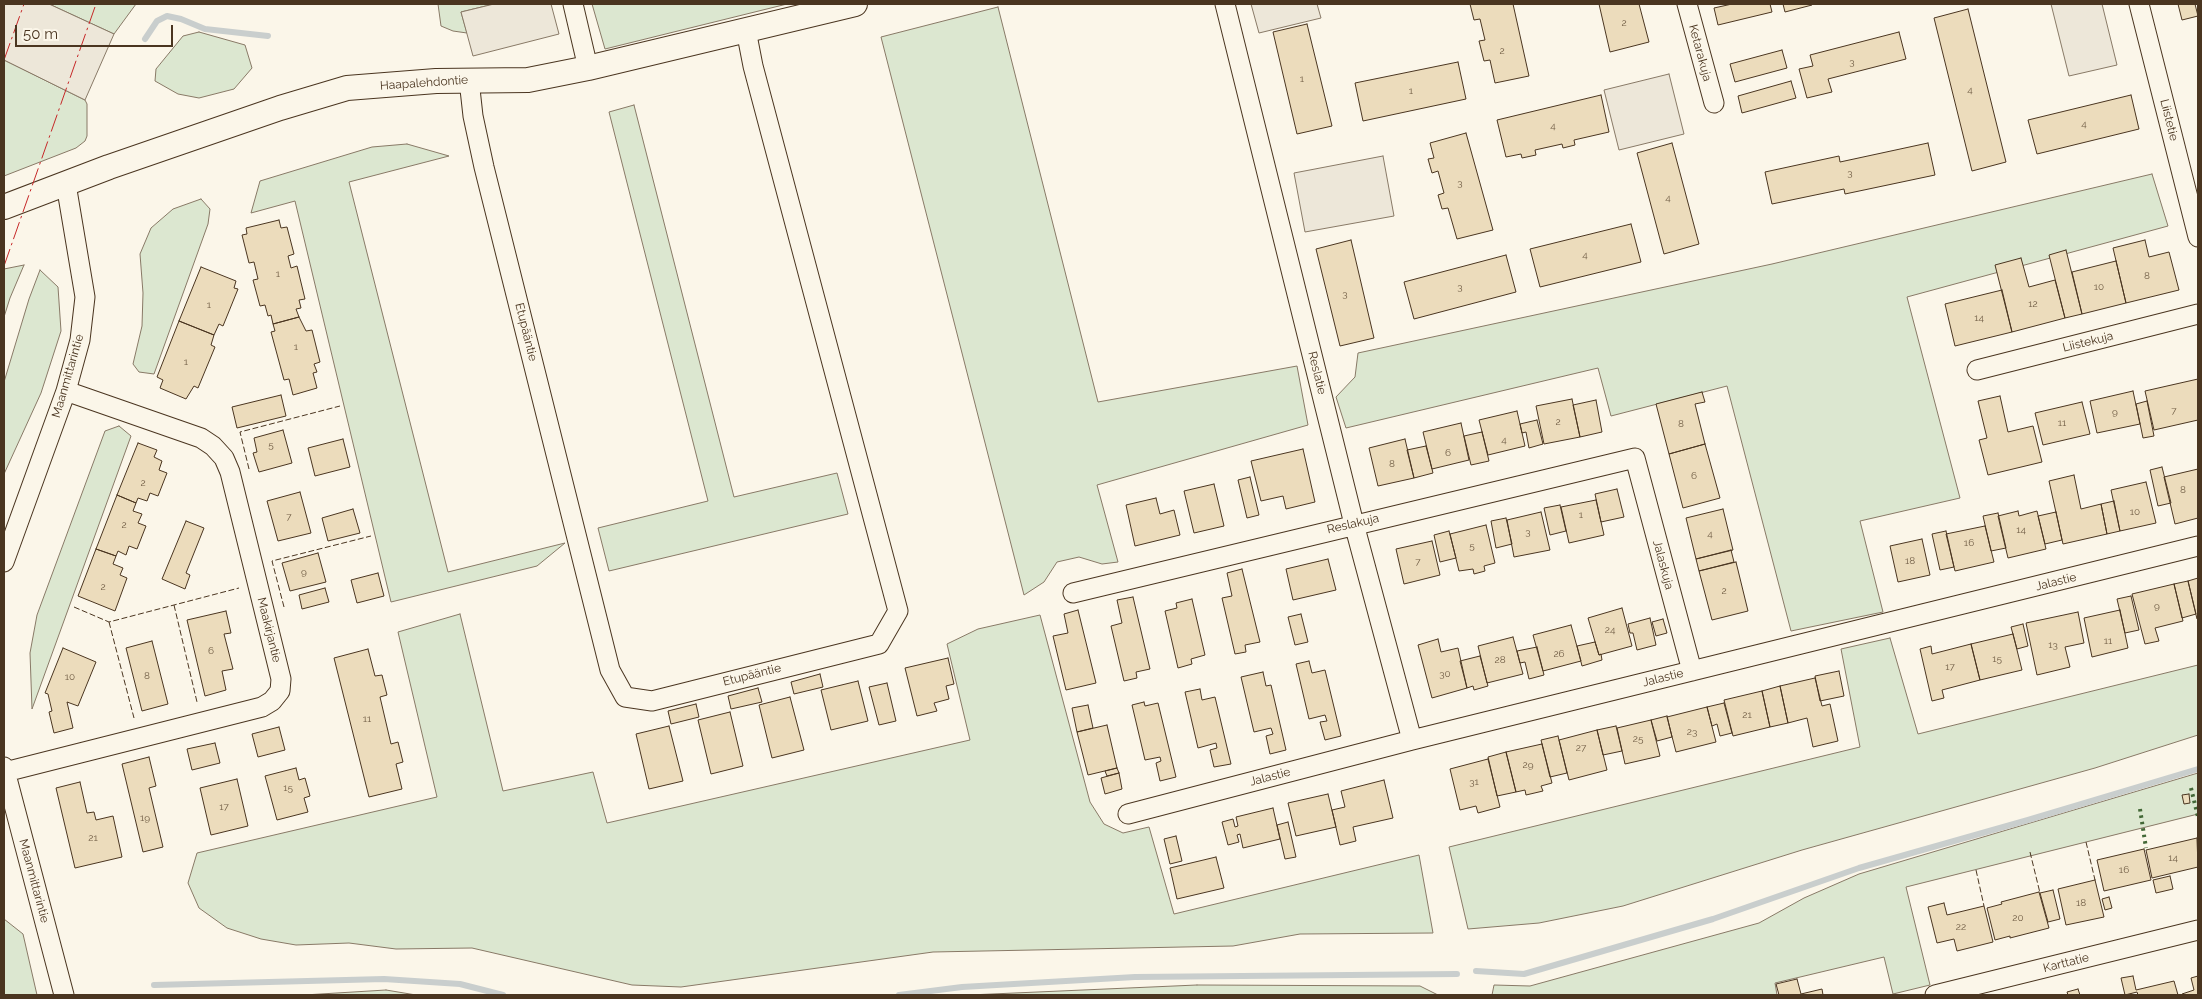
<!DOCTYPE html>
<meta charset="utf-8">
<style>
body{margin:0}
#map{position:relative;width:2202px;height:999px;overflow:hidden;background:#fbf6e9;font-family:Raleway,sans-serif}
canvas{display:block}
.frame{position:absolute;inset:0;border:5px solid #4a3520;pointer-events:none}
.scale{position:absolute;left:15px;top:25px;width:158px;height:22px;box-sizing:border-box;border:2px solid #4a3520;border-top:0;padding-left:6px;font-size:15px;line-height:18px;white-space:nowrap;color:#4a3520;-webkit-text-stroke:4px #fbf6e9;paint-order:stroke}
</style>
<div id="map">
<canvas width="2202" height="999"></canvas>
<div class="frame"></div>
<div class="scale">50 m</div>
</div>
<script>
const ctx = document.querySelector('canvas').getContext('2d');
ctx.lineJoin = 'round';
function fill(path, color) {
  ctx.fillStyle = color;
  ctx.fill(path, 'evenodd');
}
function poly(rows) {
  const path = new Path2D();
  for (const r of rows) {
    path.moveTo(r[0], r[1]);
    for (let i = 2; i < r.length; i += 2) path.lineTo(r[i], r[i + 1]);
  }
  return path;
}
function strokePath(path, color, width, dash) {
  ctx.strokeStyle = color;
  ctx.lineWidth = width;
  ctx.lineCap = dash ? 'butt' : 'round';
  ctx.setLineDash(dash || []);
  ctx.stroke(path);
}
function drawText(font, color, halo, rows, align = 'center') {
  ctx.font = font + ' Raleway,sans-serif';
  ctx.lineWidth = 4;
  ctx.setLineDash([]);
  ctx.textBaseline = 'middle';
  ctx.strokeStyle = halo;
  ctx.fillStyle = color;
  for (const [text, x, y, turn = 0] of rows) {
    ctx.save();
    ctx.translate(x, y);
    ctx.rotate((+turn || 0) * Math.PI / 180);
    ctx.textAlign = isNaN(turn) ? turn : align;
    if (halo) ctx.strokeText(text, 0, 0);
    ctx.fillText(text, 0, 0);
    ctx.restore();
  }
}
const green = poly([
 [49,4,136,4,114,34,49,4],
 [438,4,494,4,461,12,467,33,453,31,441,26,438,4],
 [592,4,787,4,605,49,592,4],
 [998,7,1098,402,1297,366,1308,425,1097,485,1118,562,1102,564,1079,557,1057,562,1044,582,1024,595,881,37,998,7],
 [199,32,245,45,252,68,234,89,199,98,178,94,155,81,156,69,183,36,199,32],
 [4,60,85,100,87,104,87,136,85,141,76,148,4,176,4,60],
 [634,105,734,497,837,473,848,514,609,571,598,528,708,501,609,112,634,105],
 [407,144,449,156,349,182,448,572,565,543,537,566,391,602,295,201,251,213,260,181,372,147,407,144],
 [2152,174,2168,226,1907,297,1960,498,1860,521,1883,612,1791,631,1727,386,1611,416,1598,368,1346,428,1336,397,1355,377,1358,353,1772,264,2152,174],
 [201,199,210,209,208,224,154,374,139,372,133,364,142,326,143,293,140,254,151,228,173,209,201,199],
 [24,265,10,298,4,317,4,269,24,265],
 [40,270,58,287,61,331,41,393,4,474,4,382,29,299,40,270],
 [119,426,131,436,32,709,30,653,37,615,105,431,119,426],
 [460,614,503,791,593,772,607,823,970,740,947,644,978,629,1040,615,1090,802,1104,824,1123,833,1149,827,1174,914,1419,855,1433,933,1300,934,1233,946,933,952,681,987,632,985,472,948,396,949,349,943,296,945,261,939,227,928,199,908,188,883,197,853,437,797,398,632,460,614],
 [1890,638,1918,734,2198,665,2198,735,2095,768,1802,850,1623,906,1539,923,1468,929,1449,847,1860,747,1841,649,1890,638],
 [2198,773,2198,814,1906,887,1930,985,1893,994,1884,957,1775,983,1777,995,1492,995,1494,985,1530,986,1759,923,1804,898,1859,874,2198,773],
 [4,919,23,934,37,995,4,995,4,919],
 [1197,985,1420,986,1438,995,969,995,1197,985],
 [386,990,416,995,304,995,386,990]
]);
fill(green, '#dce7d0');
strokePath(green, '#887966', 1);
const parking = poly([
 [4,4,49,4,114,34,85,100,4,60,4,4],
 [494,4,551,4,559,34,473,56,461,12,494,4],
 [1251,4,1317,4,1321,18,1259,33,1251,4],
 [2051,4,2102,4,2117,65,2069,76,2051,4],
 [1669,74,1684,134,1619,150,1604,90,1669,74],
 [1383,156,1394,216,1305,232,1294,173,1383,156]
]);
fill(parking, '#ede7d9');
strokePath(parking, '#887966', 1);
strokePath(poly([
 [145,39,157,21,167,16,181,19,205,29,268,36],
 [1476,971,1524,974,1713,919,1859,868,2028,820,2198,769],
 [154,985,384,979,460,984,503,995],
 [899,995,962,987,1135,977,1457,974]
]), '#c9cecd', 6);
const building = poly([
 [1470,4,1513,4,1529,76,1495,83,1490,60,1484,61,1479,41,1485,40,1480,19,1474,20,1470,4],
 [1599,4,1639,4,1649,42,1610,52,1599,4],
 [1732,4,1770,4,1772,12,1718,25,1714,8,1732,4],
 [1783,4,1812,4,1812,5,1785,12,1783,4],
 [2178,4,2195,4,2198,16,2182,20,2178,4],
 [1968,9,2006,162,1972,171,1934,18,1968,9],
 [1307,24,1332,126,1297,134,1273,32,1307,24],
 [1899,32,1906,59,1828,79,1832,92,1807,98,1799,69,1813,66,1810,55,1899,32],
 [1782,50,1787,68,1735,82,1730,64,1782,50],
 [1458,62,1466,99,1363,121,1355,83,1458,62],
 [1791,81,1796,98,1742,113,1738,96,1791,81],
 [1601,95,1609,132,1574,140,1575,145,1563,148,1562,144,1535,150,1536,155,1522,158,1521,154,1506,157,1497,120,1601,95],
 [2131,95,2139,129,2037,154,2028,120,2131,95],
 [1466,133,1493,230,1457,239,1448,208,1442,209,1438,195,1444,193,1438,171,1432,173,1428,159,1434,158,1430,143,1466,133],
 [1672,143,1699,244,1664,254,1637,153,1672,143],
 [1928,143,1935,175,1845,194,1844,189,1772,204,1765,172,1839,156,1840,162,1928,143],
 [279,220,281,228,287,227,294,254,288,256,291,268,297,266,305,299,299,300,301,308,296,309,299,317,273,324,271,315,268,316,265,305,260,306,253,280,258,279,254,262,249,263,242,235,247,234,246,228,279,220],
 [1631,224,1641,262,1540,287,1530,249,1631,224],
 [1351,240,1374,338,1340,346,1316,249,1351,240],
 [2145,240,2149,257,2169,252,2179,290,2126,303,2113,248,2145,240],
 [2066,250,2082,314,2065,318,2049,255,2066,250],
 [1506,255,1516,292,1414,319,1404,282,1506,255],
 [2021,258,2029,287,2055,280,2065,318,2012,332,1995,265,2021,258],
 [2116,261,2126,303,2082,314,2072,272,2116,261],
 [201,267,236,281,234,288,238,289,223,326,219,324,214,335,179,321,201,267],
 [2002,290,2012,332,1955,346,1945,304,2002,290],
 [299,317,306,331,312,330,320,362,314,364,317,372,313,373,317,388,293,395,289,379,284,380,271,332,275,331,273,324,299,317],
 [179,321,214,335,211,345,215,347,198,388,194,386,186,399,160,388,163,380,157,377,179,321],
 [2198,379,2198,420,2154,430,2145,391,2198,379],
 [2133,391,2140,424,2097,433,2090,401,2133,391],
 [1702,392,1705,402,1695,404,1705,444,1669,454,1656,404,1702,392],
 [281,395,286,416,237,428,232,407,281,395],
 [2000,396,2008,432,2033,426,2042,462,1988,475,1979,440,1987,438,1978,401,2000,396],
 [1572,399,1580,437,1544,444,1536,406,1572,399],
 [1596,400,1602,432,1580,437,1573,405,1596,400],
 [2147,401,2154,436,2143,438,2136,404,2147,401],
 [2082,402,2090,434,2043,445,2035,413,2082,402],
 [1517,411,1525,446,1488,455,1479,420,1517,411],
 [1537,420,1543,444,1529,448,1526,432,1522,433,1520,424,1537,420],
 [1461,423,1469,460,1432,469,1423,432,1461,423],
 [283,430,292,463,259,472,253,453,257,452,254,438,283,430],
 [1482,432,1489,461,1471,465,1464,436,1482,432],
 [343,439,350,467,315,476,308,448,343,439],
 [1405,439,1414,478,1378,486,1369,448,1405,439],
 [138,443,157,450,154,457,162,461,159,470,167,473,158,496,150,493,147,501,138,498,136,503,117,495,138,443],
 [1705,444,1720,498,1683,508,1669,454,1705,444],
 [1426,446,1433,473,1414,478,1407,450,1426,446],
 [1303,449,1315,502,1286,509,1283,496,1261,501,1251,461,1303,449],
 [2162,467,2171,503,2158,506,2150,470,2162,467],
 [2198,469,2198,518,2175,524,2164,477,2198,469],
 [2074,475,2081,509,2101,504,2107,534,2063,544,2049,481,2074,475],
 [1250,477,1259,515,1247,518,1238,480,1250,477],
 [2146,482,2156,523,2120,531,2111,490,2146,482],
 [1214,484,1224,526,1194,533,1184,491,1214,484],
 [1617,489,1624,517,1601,522,1595,494,1617,489],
 [300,492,311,533,278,541,267,501,300,492],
 [117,495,136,503,133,511,142,514,138,523,146,526,137,549,129,546,126,555,118,551,116,556,96,549,117,495],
 [1156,498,1160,514,1174,510,1180,535,1135,546,1126,505,1156,498],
 [1596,500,1604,535,1569,543,1561,507,1596,500],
 [2114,501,2120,531,2107,534,2101,504,2114,501],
 [1560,505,1566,531,1550,535,1544,508,1560,505],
 [353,509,360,533,328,541,322,518,353,509],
 [1723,509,1733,550,1696,559,1686,518,1723,509],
 [2018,511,2019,516,2037,511,2046,549,2008,558,1998,516,2018,511],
 [1541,512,1550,550,1514,557,1507,520,1541,512],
 [2056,512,2062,540,2045,544,2038,516,2056,512],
 [1998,513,2006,548,1991,551,1983,516,1998,513],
 [1506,518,1512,544,1496,548,1491,521,1506,518],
 [186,521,204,528,186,573,190,575,185,589,162,579,186,521],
 [1486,525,1495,563,1484,566,1485,571,1474,574,1473,569,1459,571,1450,534,1486,525],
 [1985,526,1994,562,1955,571,1946,534,1985,526],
 [1449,531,1456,558,1440,562,1434,535,1449,531],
 [1946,531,1954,567,1940,570,1932,534,1946,531],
 [1922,539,1930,575,1898,582,1890,546,1922,539],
 [1432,541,1440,575,1404,584,1396,549,1432,541],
 [96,549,116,556,113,564,123,568,120,575,127,578,115,611,78,596,96,549],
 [1731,550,1734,562,1699,571,1696,559,1731,550],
 [318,553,326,582,290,591,282,563,318,553],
 [1328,559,1336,590,1293,600,1286,569,1328,559],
 [1736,562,1748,611,1712,620,1699,571,1736,562],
 [1242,569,1260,642,1245,645,1246,652,1235,654,1222,598,1232,596,1227,573,1242,569],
 [378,573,384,596,357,603,351,580,378,573],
 [2198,578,2198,618,2197,619,2188,581,2198,578],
 [2188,581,2196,614,2182,618,2174,584,2188,581],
 [2174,584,2183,621,2155,628,2159,641,2145,644,2132,594,2174,584],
 [325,588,329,602,302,609,299,595,325,588],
 [2131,596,2139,630,2125,633,2117,599,2131,596],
 [1133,597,1150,669,1136,672,1137,678,1124,681,1111,626,1122,623,1117,600,1133,597],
 [1192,599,1205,655,1191,659,1192,664,1178,668,1165,611,1177,608,1176,603,1192,599],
 [1622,608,1632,646,1599,655,1588,618,1622,608],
 [1078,610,1096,683,1066,690,1053,636,1068,633,1064,614,1078,610],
 [2120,610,2128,648,2092,657,2084,618,2120,610],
 [226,611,231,633,224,634,233,669,222,671,226,690,205,696,187,620,226,611],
 [2078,612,2084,643,2065,647,2070,667,2037,675,2026,623,2078,612],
 [1301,614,1308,642,1295,645,1288,617,1301,614],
 [1650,618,1656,645,1637,650,1633,633,1630,633,1628,624,1650,618],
 [1663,619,1667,633,1656,636,1652,622,1663,619],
 [2023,624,2028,646,2017,649,2011,627,2023,624],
 [1571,625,1581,661,1543,671,1533,635,1571,625],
 [2013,634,2022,670,1980,680,1971,644,2013,634],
 [1513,637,1523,674,1487,683,1478,646,1513,637],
 [1438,639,1441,652,1458,648,1467,688,1432,698,1418,645,1438,639],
 [152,641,168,704,142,711,126,648,152,641],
 [1595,642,1599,655,1601,654,1602,660,1582,666,1577,646,1595,642],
 [1971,644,1980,680,1942,690,1944,698,1932,701,1920,649,1931,646,1932,654,1971,644],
 [1537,647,1544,675,1529,679,1525,662,1520,663,1517,651,1537,647],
 [63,648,96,662,78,706,67,702,73,728,54,733,49,712,52,711,48,694,45,693,63,648],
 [368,649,375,676,382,675,387,695,380,697,391,744,398,742,403,762,396,764,402,789,369,797,334,658,368,649],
 [1480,656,1488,686,1474,690,1473,686,1467,688,1460,661,1480,656],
 [948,658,954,684,946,686,949,699,934,703,937,711,917,716,905,668,948,658],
 [1309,661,1312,673,1325,670,1341,736,1325,740,1320,722,1327,721,1325,715,1309,719,1296,664,1309,661],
 [1839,671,1844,696,1820,701,1815,676,1839,671],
 [1263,672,1266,686,1271,685,1286,750,1270,754,1266,736,1273,734,1271,728,1254,732,1241,677,1263,672],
 [820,674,823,687,794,694,791,682,820,674],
 [1815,678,1822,706,1830,704,1838,741,1813,747,1807,718,1788,723,1780,686,1815,678],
 [858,681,868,721,831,730,821,690,858,681],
 [887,683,896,721,879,725,869,687,887,683],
 [1780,686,1788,723,1770,727,1762,691,1780,686],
 [758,688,762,702,731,709,728,696,758,688],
 [1200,689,1202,700,1215,697,1231,764,1214,767,1210,750,1217,748,1216,743,1198,748,1185,692,1200,689],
 [1762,691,1770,727,1733,736,1724,700,1762,691],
 [790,697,804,750,772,758,759,705,790,697],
 [1144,702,1145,706,1158,703,1176,777,1160,781,1156,763,1161,761,1160,757,1145,760,1132,705,1144,702],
 [1724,703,1732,733,1720,736,1717,724,1712,726,1707,707,1724,703],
 [696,704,699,717,671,724,668,711,696,704],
 [1088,705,1093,728,1077,732,1072,708,1088,705],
 [1707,707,1716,742,1676,752,1667,717,1707,707],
 [730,712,743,766,711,774,698,720,730,712],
 [1667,716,1672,737,1657,741,1651,720,1667,716],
 [1651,720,1660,756,1625,764,1617,728,1651,720],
 [1107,725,1117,768,1088,775,1077,732,1107,725],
 [669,726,683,781,649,789,636,734,669,726],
 [1616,726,1622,751,1603,755,1597,730,1616,726],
 [279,727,285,750,258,757,252,734,279,727],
 [1597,730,1607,770,1569,780,1559,740,1597,730],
 [1558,736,1567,773,1550,777,1541,740,1558,736],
 [215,743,220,763,192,770,187,749,215,743],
 [1542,744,1552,783,1541,786,1543,791,1526,795,1525,790,1516,792,1506,752,1542,744],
 [1506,752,1516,792,1497,796,1488,757,1506,752],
 [149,757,156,786,149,788,163,847,143,852,122,764,149,757],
 [1488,759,1500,807,1478,813,1476,806,1460,810,1450,769,1488,759],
 [296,768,299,780,305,778,310,796,304,798,308,812,277,820,265,776,296,768],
 [1117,768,1119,773,1107,776,1105,771,1117,768],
 [1119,773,1122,789,1105,794,1101,778,1119,773],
 [237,779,248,826,211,835,200,788,237,779],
 [1384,780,1393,818,1353,827,1356,841,1340,845,1332,810,1345,807,1341,791,1384,780],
 [80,782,87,813,94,812,96,820,113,816,122,857,75,868,56,788,80,782],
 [1328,794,1336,827,1296,836,1288,803,1328,794],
 [2189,794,2190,803,2184,804,2182,795,2189,794],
 [1273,808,1280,839,1243,848,1240,834,1237,835,1239,842,1228,845,1222,822,1233,819,1235,827,1238,826,1236,817,1273,808],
 [1288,822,1296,857,1285,859,1277,825,1288,822],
 [1176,836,1182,861,1170,864,1164,839,1176,836],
 [2197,838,2198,867,2152,878,2146,850,2197,838],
 [2144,849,2151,880,2104,891,2097,860,2144,849],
 [1216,857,1224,888,1177,899,1170,868,1216,857],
 [2170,876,2173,889,2156,893,2153,880,2170,876],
 [2095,880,2104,917,2066,925,2058,889,2095,880],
 [2053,890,2060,919,2048,922,2040,893,2053,890],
 [2039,892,2049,928,2010,938,2010,936,1995,940,1987,908,2002,904,2001,902,2039,892],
 [2109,897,2112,908,2105,910,2102,899,2109,897],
 [1944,903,1947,915,1984,906,1993,942,1957,951,1954,939,1937,943,1928,907,1944,903],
 [2133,976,2136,990,2174,981,2178,995,2138,995,2137,992,2125,995,2121,978,2133,976],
 [2198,976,2198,995,2182,995,2182,994,2194,990,2191,978,2198,976],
 [1797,979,1801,994,1822,989,1823,995,1779,995,1776,984,1797,979],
 [2078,989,2080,995,2068,995,2067,992,2078,989]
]);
fill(building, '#ecdcbc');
strokePath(building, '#4a3520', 1);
const minor = poly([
 [573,4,588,68],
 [1225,4,1354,524,1412,740],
 [1687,4,1714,103],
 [2139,4,2198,237],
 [469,80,473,116,484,167,610,670,625,697,652,701,879,644,898,611,753,66,746,30],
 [1977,370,2198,314],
 [4,562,66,391,80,340,85,297,66,184],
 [1073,593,1635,458,1692,671],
 [4,767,64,995],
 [5,772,262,707,272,701,280,691,281,679,230,472,224,458,213,446,201,438,66,391],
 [1128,814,1412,740,2198,546],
 [1935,995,2198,930]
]);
const tertiary = poly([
 [4,207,109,167,280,108,347,88,436,81,528,80,588,68,855,4]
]);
strokePath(minor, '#4a3520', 21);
strokePath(tertiary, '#4a3520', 26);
strokePath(minor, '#fbf6e9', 19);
strokePath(tertiary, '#fbf6e9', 24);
strokePath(poly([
 [2191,788,2198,817],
 [2140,809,2146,848]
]), '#436837', 4, [2.5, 4]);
strokePath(poly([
 [249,469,240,432,340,406],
 [174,605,197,702],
 [74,607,109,622,239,588],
 [284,607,272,561,371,536],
 [109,622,134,718],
 [2086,842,2095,880],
 [2030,852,2040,893],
 [1976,870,1984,906]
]), '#4a3520', 1, [6, 2.5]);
strokePath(poly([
 [4,60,24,4],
 [4,266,96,4]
]), '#c62828', 1, [18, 4, 2.5, 4]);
drawText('10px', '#725f47', null, [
 ["2",1624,23],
 ["2",1502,51],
 ["3",1852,62],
 ["1",1302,79],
 ["4",1970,90],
 ["1",1411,91],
 ["4",2084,124],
 ["4",1553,126],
 ["3",1850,173],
 ["3",1460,183],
 ["4",1668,198],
 ["4",1585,255],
 ["1",278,274],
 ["8",2147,276],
 ["3",1460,287],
 ["10",2099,287],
 ["3",1345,294],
 ["12",2033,304],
 ["1",209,305],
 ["14",1979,318],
 ["1",296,347],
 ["1",186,362],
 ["7",2174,411],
 ["9",2115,412],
 ["2",1558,422],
 ["11",2062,423],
 ["8",1681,424],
 ["4",1504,440],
 ["5",271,445],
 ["6",1448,453],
 ["8",1392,464],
 ["6",1694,476],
 ["2",143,483],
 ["8",2183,490],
 ["10",2135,512],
 ["1",1581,515],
 ["7",289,517],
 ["2",124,525],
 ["14",2021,530],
 ["3",1528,532],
 ["4",1710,534],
 ["16",1969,543],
 ["5",1472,546],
 ["18",1910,561],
 ["7",1418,562],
 ["9",304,572],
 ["2",103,587],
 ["2",1724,591],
 ["9",2157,606],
 ["24",1610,630],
 ["11",2108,641],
 ["13",2053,645],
 ["6",211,651],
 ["26",1559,654],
 ["15",1997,659],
 ["28",1500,660],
 ["17",1950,667],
 ["30",1445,674],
 ["8",147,676],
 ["10",70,677],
 ["21",1747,715],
 ["11",367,719],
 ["23",1692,732],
 ["25",1638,739],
 ["27",1581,748],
 ["29",1528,765],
 ["31",1474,782],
 ["15",288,788],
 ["17",224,807],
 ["19",145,818],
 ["21",93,838],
 ["14",2173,858],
 ["16",2124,870],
 ["18",2081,903],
 ["20",2018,918],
 ["22",1961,927]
]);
drawText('12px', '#4a3520', '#fbf6e9', [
 ["Ketarakuja",1700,53,75],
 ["Haapalehdontie",424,83,-4],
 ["Liistetie",2169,120,76],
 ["Etupääntie",526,332,76],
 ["Liistekuja",2088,342,-14],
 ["Reslatie",1317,373,76],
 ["Maanmittarintie",68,376,-74],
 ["Reslakuja",1353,524,-13],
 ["Jalaskuja",1663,565,75],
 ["Jalastie",2056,582,-14],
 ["Maakirjantie",269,630,76],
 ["Etupääntie",752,675,-14],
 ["Jalastie",1663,678,-14],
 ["Jalastie",1270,777,-15],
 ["Maanmittarintie",34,881,75],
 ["Karttatie",2066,963,-14]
]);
</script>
